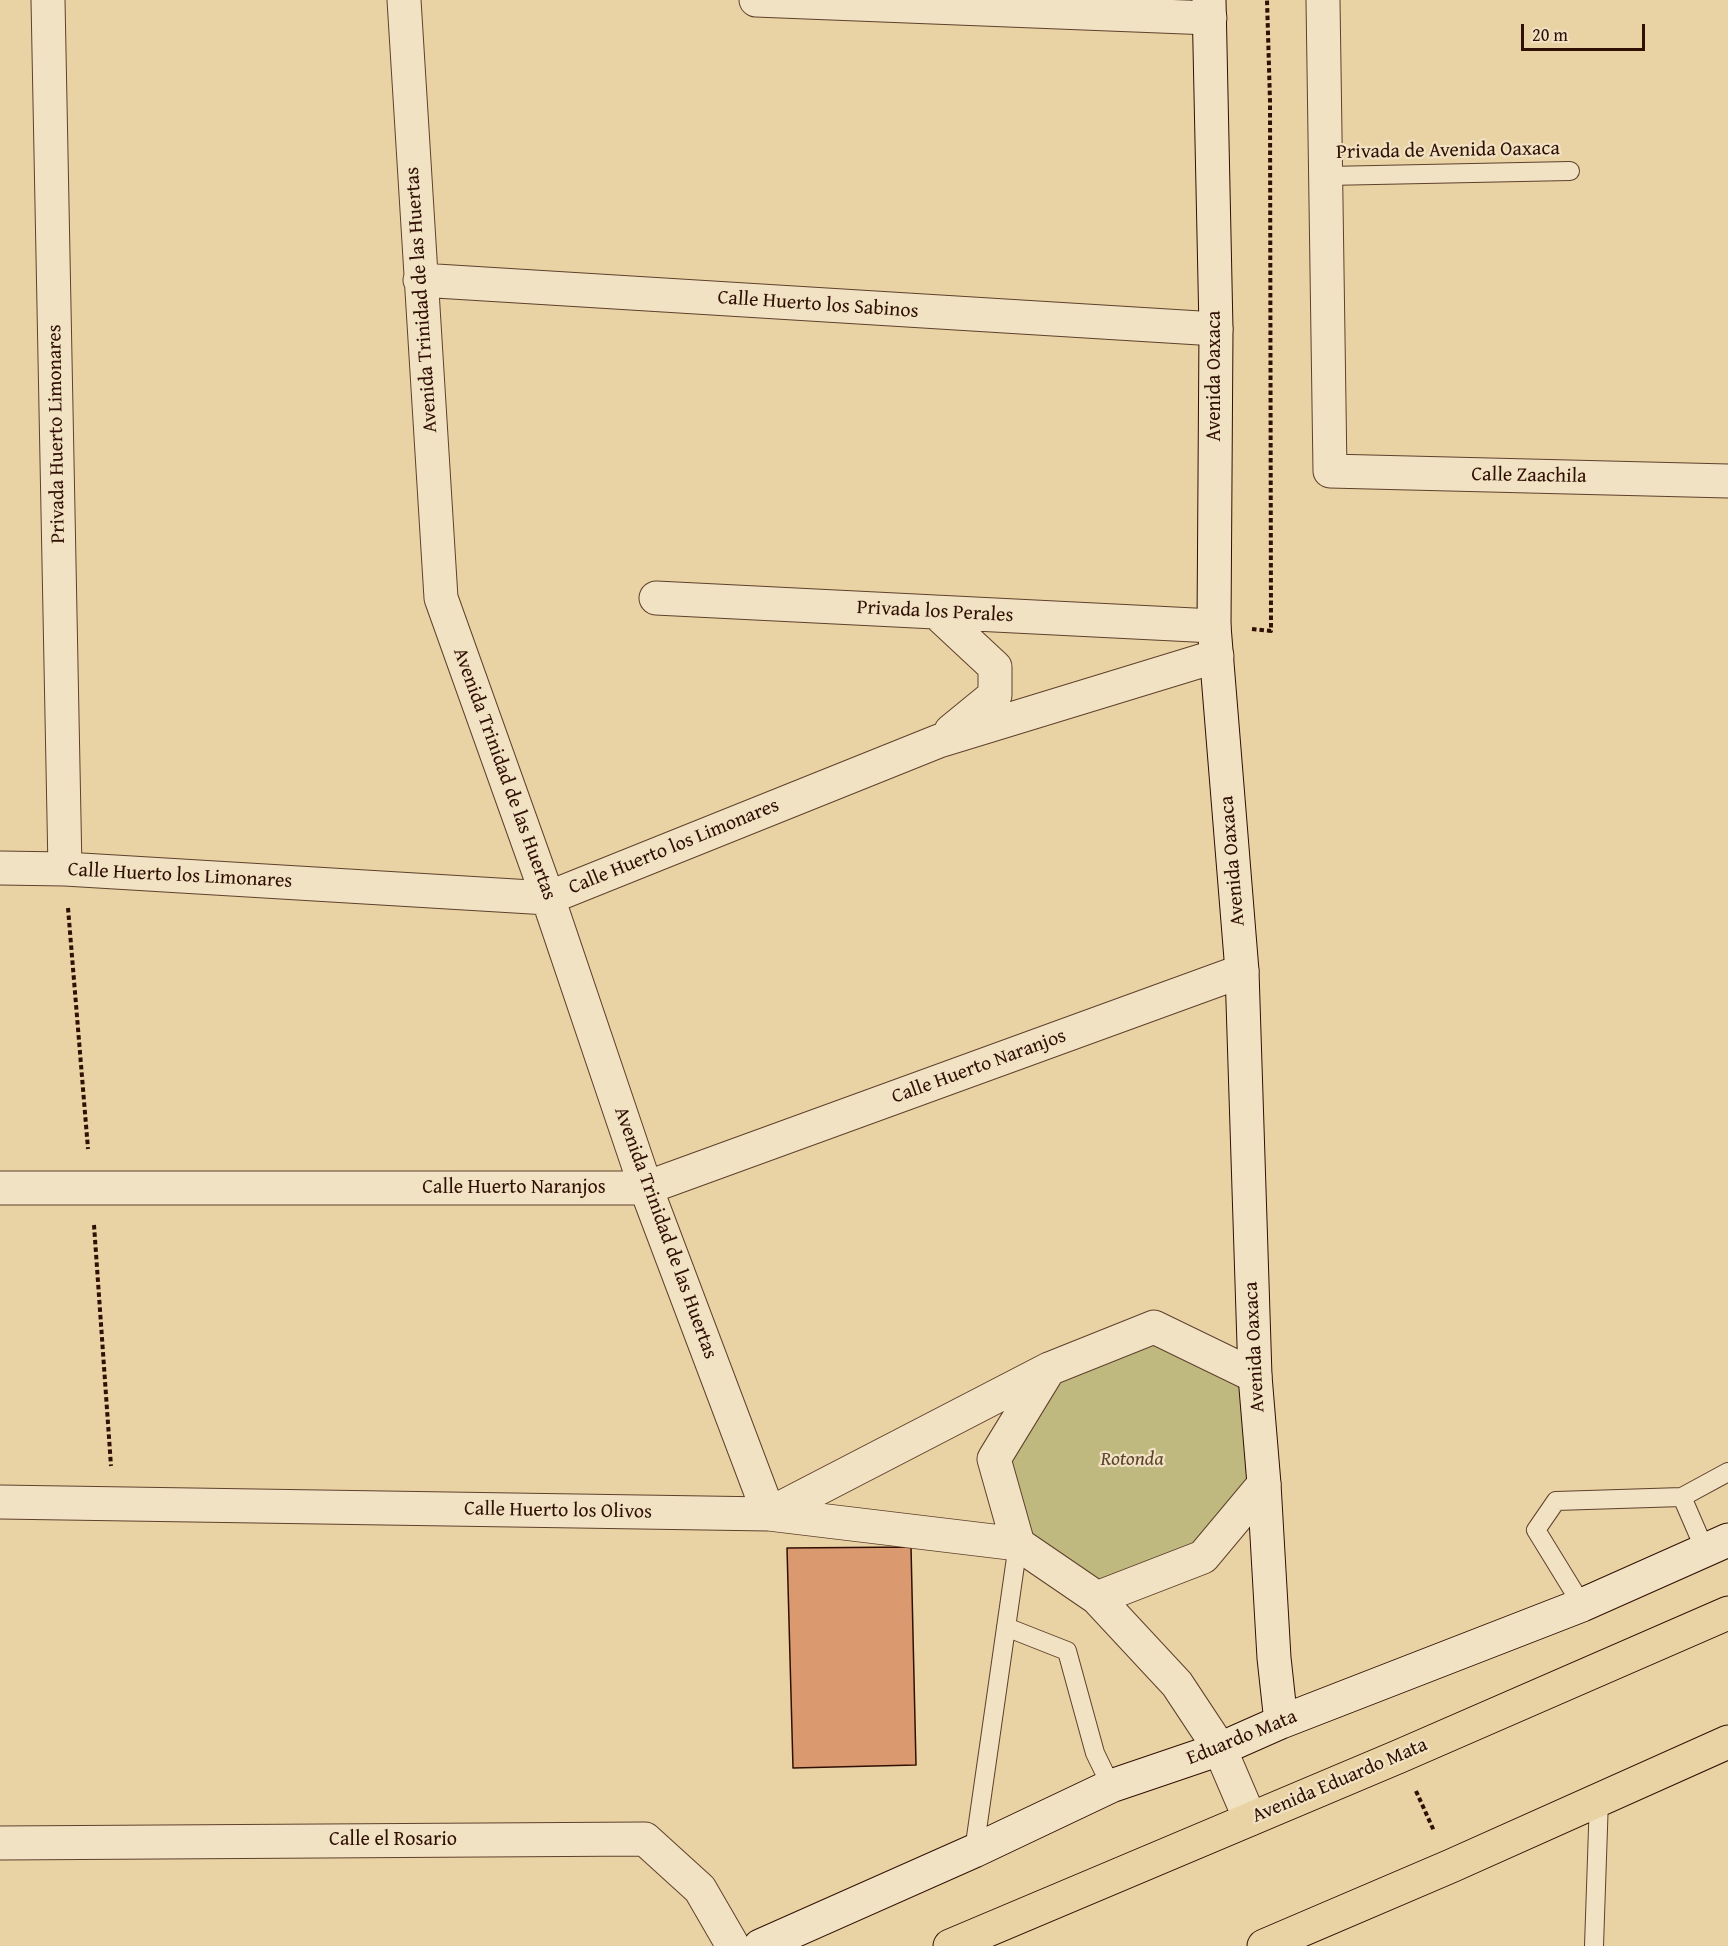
<!DOCTYPE html>
<style>
body{margin:0}
#map{position:relative;width:1728px;height:1946px;overflow:hidden;background:#e9d2a3;font-family:"Gentium Book Plus",serif}
canvas{display:block}
.scale{position:absolute;left:1521px;top:24px;width:124px;height:27px;box-sizing:border-box;border:3px solid #311004;border-top:0;padding-left:8px;font-size:18px;line-height:21px;white-space:nowrap;color:#311004;-webkit-text-stroke:4px #f1e2c3;paint-order:stroke}
</style>
<div id="map">
<canvas width="1728" height="1946"></canvas>
<div class="scale">20 m</div>
</div>
<script>
const ctx = document.querySelector('canvas').getContext('2d');
ctx.lineJoin = 'round';
function fill(path, color) {
  ctx.fillStyle = color;
  ctx.fill(path, 'evenodd');
}
function poly(rows) {
  const path = new Path2D();
  for (const r of rows) {
    path.moveTo(r[0], r[1]);
    for (let i = 2; i < r.length; i += 2) path.lineTo(r[i], r[i + 1]);
  }
  return path;
}
function strokePath(path, color, width, dash) {
  ctx.strokeStyle = color;
  ctx.lineWidth = width;
  ctx.lineCap = dash ? 'butt' : 'round';
  ctx.setLineDash(dash || []);
  ctx.stroke(path);
}
function drawText(font, color, halo, rows, align = 'center') {
  ctx.font = font + ' "Gentium Book Plus",serif';
  ctx.lineWidth = 4.5;
  ctx.setLineDash([]);
  ctx.textBaseline = 'middle';
  ctx.strokeStyle = halo;
  ctx.fillStyle = color;
  for (const [text, x, y, turn = 0] of rows) {
    ctx.save();
    ctx.translate(x, y);
    ctx.rotate((+turn || 0) * Math.PI / 180);
    ctx.textAlign = isNaN(turn) ? turn : align;
    if (halo) ctx.strokeText(text, 0, 0);
    ctx.fillText(text, 0, 0);
    ctx.restore();
  }
}
fill(poly([
 [1154,1333,1254,1381,1257,1482,1200,1555,1097,1584,1028,1540,1001,1461,1049,1375]
]), '#bfb980');
const building = poly([
 [911,1547,916,1765,793,1768,787,1548,911,1547]
]);
fill(building, '#da996f');
strokePath(building, '#311004', 1.5);
const lane = poly([
 [1327,176,1570,171],
 [1682,1497,1705,1550],
 [1582,1605,1536,1530,1556,1501,1682,1497,1728,1472],
 [1006,1627,1067,1651,1095,1753,1111,1786],
 [974,1851,1018,1544],
 [1594,1946,1599,1799]
]);
const street = poly([
 [48,0,65,869],
 [404,0,441,598,548,898,646,1188,769,1514],
 [756,0,1210,18],
 [1323,0,1330,471,1728,481],
 [420,280,1216,329],
 [656,598,1214,626],
 [936,612,995,667,995,695,951,731],
 [0,868,65,869,548,898,939,741,1217,656],
 [0,1188,646,1188,1242,971],
 [0,1502,769,1514,1018,1544,1097,1598,1177,1684,1220,1749,1250,1819],
 [769,1514,1049,1369],
 [1018,1544,994,1459,1049,1369,1154,1327,1255,1376],
 [1097,1598,1203,1557,1264,1484],
 [0,1843,645,1839,700,1889,733,1946]
]);
const secondary = poly([
 [1209,0,1216,329,1214,626,1242,971,1255,1376,1264,1484,1274,1658,1281,1722],
 [760,1946,974,1851,1111,1786,1220,1749,1281,1722,1582,1605,1728,1540]
]);
const primary = poly([
 [950,1946,1400,1756,1728,1613],
 [1264,1946,1451,1866,1728,1742]
]);
strokePath(lane, '#5f402c', 20);
strokePath(street, '#5f402c', 35);
strokePath(secondary, '#311004', 35);
strokePath(primary, '#311004', 35);
strokePath(poly([
 [1252,629,1271,631,1270,101,1267,0],
 [68,908,88,1149],
 [94,1225,111,1466],
 [1416,1791,1434,1831]
]), '#311004', 4, [4.5, 3]);
strokePath(lane, '#f1e2c3', 18);
strokePath(street, '#f1e2c3', 33);
strokePath(secondary, '#f1e2c3', 33);
strokePath(primary, '#e9d2a3', 33);
drawText('20px', '#311004', '#f1e2c3', [
 ["Privada de Avenida Oaxaca",1448,151,-1],
 ["Avenida Trinidad de las Huertas",422,300,-94],
 ["Calle Huerto los Sabinos",818,305,4],
 ["Avenida Oaxaca",1215,376,-90],
 ["Privada Huerto Limonares",57,434,-91],
 ["Calle Zaachila",1529,476,1],
 ["Privada los Perales",935,612,3],
 ["Avenida Trinidad de las Huertas",504,774,70],
 ["Calle Huerto los Limonares",674,847,-22],
 ["Avenida Oaxaca",1233,861,-95],
 ["Calle Huerto los Limonares",180,876,3],
 ["Calle Huerto Naranjos",979,1067,-20],
 ["Calle Huerto Naranjos",514,1188],
 ["Avenida Trinidad de las Huertas",665,1233,70],
 ["Avenida Oaxaca",1255,1347,-93],
 ["Calle Huerto los Olivos",558,1511,1],
 ["Eduardo Mata",1242,1738,-22],
 ["Avenida Eduardo Mata",1340,1781,-23],
 ["Calle el Rosario",393,1840]
]);
drawText('italic 20px', '#5c4329', '#f1e2c3', [
 ["Rotonda",1132,1460]
]);
</script>
